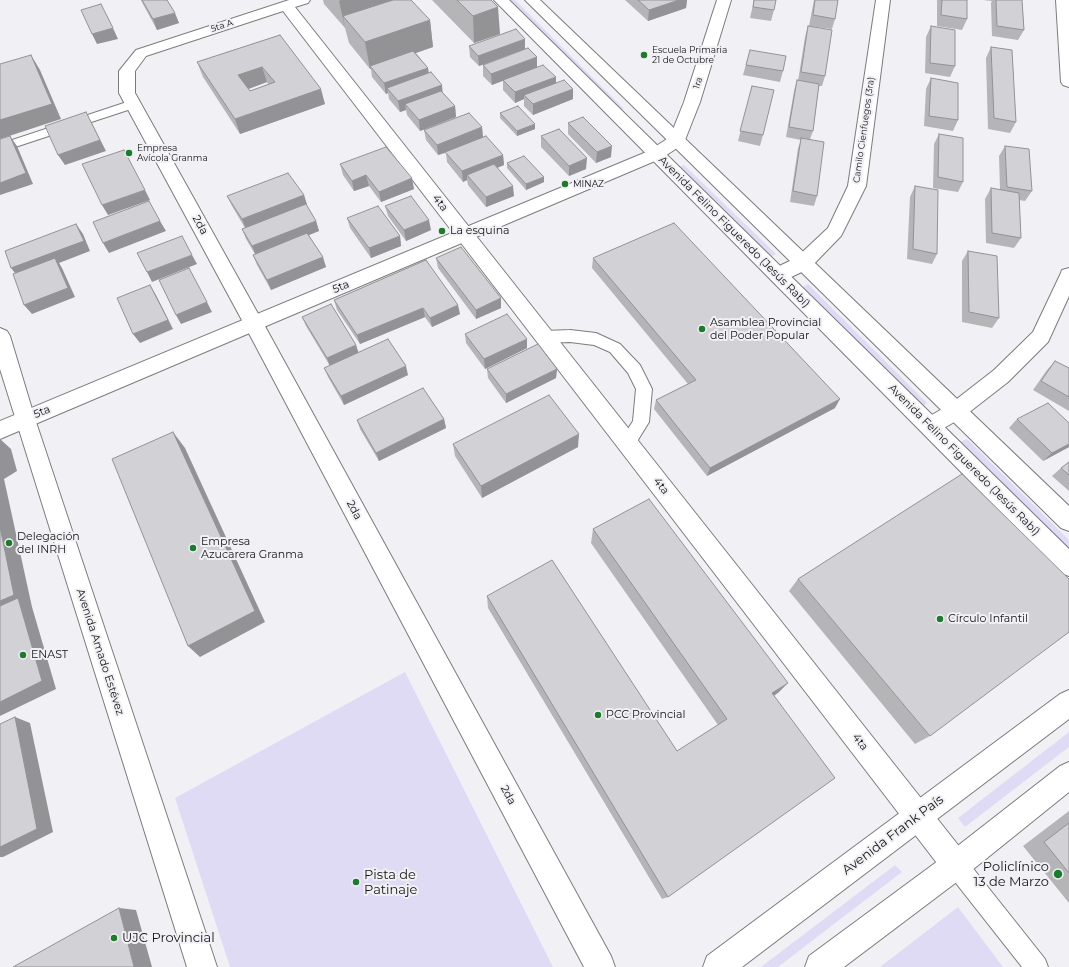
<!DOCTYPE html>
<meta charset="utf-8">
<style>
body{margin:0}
canvas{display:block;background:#f1f1f5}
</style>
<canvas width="1069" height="967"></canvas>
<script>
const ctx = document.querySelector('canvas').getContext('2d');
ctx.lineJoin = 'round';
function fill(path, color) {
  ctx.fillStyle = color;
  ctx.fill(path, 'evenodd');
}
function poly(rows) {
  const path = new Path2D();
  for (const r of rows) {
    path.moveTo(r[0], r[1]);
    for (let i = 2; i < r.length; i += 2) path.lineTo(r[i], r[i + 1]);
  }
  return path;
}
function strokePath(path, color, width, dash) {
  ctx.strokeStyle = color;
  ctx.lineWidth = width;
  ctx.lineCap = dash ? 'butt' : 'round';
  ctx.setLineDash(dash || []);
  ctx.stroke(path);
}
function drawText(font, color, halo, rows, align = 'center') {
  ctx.font = font + ' Montserrat,sans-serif';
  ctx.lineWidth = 4;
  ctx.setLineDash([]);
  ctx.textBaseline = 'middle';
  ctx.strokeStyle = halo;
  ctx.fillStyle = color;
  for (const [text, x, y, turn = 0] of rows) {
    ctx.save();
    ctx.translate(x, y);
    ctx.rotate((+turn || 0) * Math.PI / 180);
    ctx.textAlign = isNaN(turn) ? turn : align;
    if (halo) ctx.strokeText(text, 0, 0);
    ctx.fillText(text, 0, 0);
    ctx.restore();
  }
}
fill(poly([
 [510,0,515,0,624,109,621,110],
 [684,165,776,254,771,257,679,167],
 [808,284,927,403,923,406,803,287],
 [967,439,1069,540,1069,550,960,442],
 [405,672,553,967,230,967,175,798],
 [1069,732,1069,747,965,827,958,818],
 [895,865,902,872,778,967,761,967],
 [958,907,1003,967,880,967]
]), '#dfdbf5');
const service = poly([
 [133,100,137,101,139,104,137,107,0,152,0,144,133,100],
 [570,330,596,333,620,344,640,365,652,389,649,422,633,448,627,450,621,448,619,443,633,421,636,389,628,373,610,352,594,345,570,342,544,343,539,341,536,337,539,333,544,331,570,330],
 [956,854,964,857,1045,959,1048,967,1022,967,948,873,945,865,948,857,956,854]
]);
const minor = poly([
 [289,0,310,0,308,3,295,7,966,855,970,865,966,875,956,879,946,875,283,11,146,56,135,71,135,93,261,319,611,956,615,967,584,967,244,324,119,93,119,71,136,50,289,0],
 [717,0,731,0,700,102,685,140,683,144,662,158,656,160,650,158,648,154,650,150,670,137,684,102,717,0],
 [876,0,890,0,866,186,841,236,810,268,785,280,778,282,771,280,769,275,771,270,796,258,828,228,848,186,876,0],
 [1056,0,1069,0,1069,87,1063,85,1061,82,1056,0],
 [1069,268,1069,296,1048,342,1008,382,963,417,937,432,930,435,923,432,919,426,923,420,949,405,994,370,1033,332,1060,275,1062,270,1069,268]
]);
const tertiary = poly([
 [656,148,662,150,664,154,662,158,0,439,0,421,656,148]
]);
const secondary = poly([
 [494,0,509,0,1069,549,1069,576,1061,573,494,0],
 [525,0,540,0,1069,506,1069,531,1061,528,525,0],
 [0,328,7,331,10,336,35,419,217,967,187,967,0,369,0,328],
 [1069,690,1069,719,742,967,703,967,707,956,1060,694,1069,690],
 [1069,762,1069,792,966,875,844,967,805,967,809,956,946,855,1060,766,1069,762]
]);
strokePath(service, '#7c7c7f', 2);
strokePath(minor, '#7c7c7f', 2);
strokePath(tertiary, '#7c7c7f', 2);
strokePath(secondary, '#7c7c7f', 2);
fill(service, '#fff');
fill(minor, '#fff');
fill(tertiary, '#fff');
fill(secondary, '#fff');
fill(poly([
 [141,0,167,0,179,23,157,30,144,6],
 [323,0,411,0,430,20,433,47,416,53,428,68,429,73,443,93,455,106,456,117,420,131,407,115,406,110,400,112,389,99,388,93,386,94,372,77,371,69,370,69,349,43,345,28,324,4],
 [432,0,491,0,500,34,474,43],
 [625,0,687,0,686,8,648,21],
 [754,0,774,10,771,21,750,18],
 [814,0,838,0,835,19,832,29,809,26],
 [937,0,967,0,967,19,962,30,937,26],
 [983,0,1022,0,1024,30,1018,40,992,36,991,3,992,1],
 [808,26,825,76,822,86,819,86,813,131,810,139,817,196,814,206,790,202,798,148,801,140,786,137,794,91,797,80,798,81,805,37],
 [931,26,955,66,950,77,925,73,926,37],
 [280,35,325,104,240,134,203,77,197,62],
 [267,82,268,84,250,91,248,89],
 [469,46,525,49,479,66,470,57],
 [991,47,1016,122,1010,133,988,129,986,58],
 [750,50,783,71,780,82,743,75],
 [483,65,537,67,556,77,556,83,573,99,533,115,524,106,524,99,515,103,503,90,503,80,492,85,483,76],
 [931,78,958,120,953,131,924,126,926,89],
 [752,86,763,135,760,146,738,141],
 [500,113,535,129,517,136,500,118],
 [568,123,611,157,596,163,568,134],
 [482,127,483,137,503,155,504,165,497,168,514,196,486,207,468,185,467,180,463,182,447,162,446,153,438,155,426,140,424,130],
 [939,134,963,182,958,192,933,188,934,144],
 [541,136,586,169,569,176,541,147],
 [1005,146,1032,191,1025,201,1019,200,1021,238,1014,248,986,243,985,199,991,188,1000,190,999,156],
 [507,163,544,182,526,190,507,168],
 [340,164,414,189,381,202,369,186,354,191,343,175],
 [915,186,937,254,932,264,907,259,910,197],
 [304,195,307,205,306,205,316,221,319,231,309,235,326,267,271,290,257,265,253,255,255,254,246,239,242,229,245,228,232,206,227,196],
 [385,206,431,230,406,241,388,216],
 [347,218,400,236,401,246,371,258,350,228],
 [968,251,999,318,992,328,962,322,962,261],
 [436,258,501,308,476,319,438,268],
 [593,258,835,408,707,476,654,409,656,400,688,384,592,268],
 [426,260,460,314,432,327,425,317,360,344,337,310,334,300],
 [302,317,356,345,358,353,408,375,344,405,328,377,324,368,330,366,306,326],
 [465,334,527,348,485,369,466,343],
 [1055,361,1069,368,1069,411,1033,390,1047,370],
 [487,369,557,369,556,378,506,403,488,378],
 [444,419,446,428,379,461,360,429,357,420],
 [1017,419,1069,423,1069,447,1043,461,1009,428],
 [453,444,578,447,482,498,455,456],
 [1069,462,1069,491,1052,476,1061,468],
 [593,529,779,692,774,696,668,897,662,899,488,608,487,596,677,751,718,725,591,543],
 [798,579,930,736,915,744,789,591],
 [1069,811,1069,903,1023,846]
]), '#b5b5b8');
fill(poly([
 [341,0,400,0,343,16,345,28,339,1],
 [679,0,687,0,686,8,648,21,649,10],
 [498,7,500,34,474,43,473,16],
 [175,13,179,23,157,30,153,19],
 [430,20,433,47,372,68,370,66,371,69,370,69,365,42],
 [113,28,118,39,97,44,92,34],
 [525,39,525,49,479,66,478,56],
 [31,55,40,70,61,119,0,139,0,120],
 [537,57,537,68,492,85,491,74],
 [262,67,267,82,243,91,238,75],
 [428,68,429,78,387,88,388,93,386,94,384,83],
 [556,77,556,87,524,95,524,99,515,103,515,92],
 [442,85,443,96,405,104,406,110,400,112,398,101],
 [321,89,325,104,240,134,235,119],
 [573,89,573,99,533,115,533,104],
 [455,106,456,117,420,131,419,120],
 [86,112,106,151,65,165,58,155],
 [535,124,535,129,517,136,517,131],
 [482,127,483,138,438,155,437,145],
 [10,136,17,146,33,184,0,195,0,183],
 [612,146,611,157,596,163,597,152],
 [503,155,504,165,470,179,467,175,467,180,463,182,462,171],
 [587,158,586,169,569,176,569,166],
 [366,175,369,186,354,191,352,181],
 [544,177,544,182,526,190,526,184],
 [412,178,414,189,381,202,379,192],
 [513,186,514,196,486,207,486,197],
 [145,190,150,200,108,215,102,205],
 [304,195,307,205,246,229,242,219],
 [429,220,431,230,406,241,404,230],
 [160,221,166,231,109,253,103,243],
 [316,221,319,231,256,256,252,246],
 [76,224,83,234,90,251,59,263,62,268,75,297,32,314,24,305,19,278,11,268],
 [400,236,401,246,371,258,369,248],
 [192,255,197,264,152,282,147,272],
 [323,257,326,267,271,290,267,280],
 [150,285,156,295,173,329,140,343,133,334],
 [501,298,501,308,476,319,476,310],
 [207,302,212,312,181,324,176,315],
 [458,305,460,314,432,327,430,318],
 [423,308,425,317,360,344,357,335],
 [527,339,527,348,485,369,484,359],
 [356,345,359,354,330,367,327,358],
 [406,366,408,375,344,405,341,396],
 [557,369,556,378,506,403,506,394],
 [840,399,835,408,707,476,710,468],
 [444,419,446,428,379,461,376,453],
 [173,432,185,448,265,622,200,657,188,646],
 [579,434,578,447,482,498,481,486],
 [0,439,11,449,17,471,4,479,32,607,56,689,0,716],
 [1069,444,1069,447,1043,461,1052,453],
 [788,683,779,692,763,703,772,693],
 [15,717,30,723,53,832,3,857,0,857,0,847],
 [119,908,136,910,152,967,134,967]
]), '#939396');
const building = poly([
 [142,0,167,0,175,13,153,19,142,0],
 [393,0,411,0,430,20,365,42,343,16,393,0],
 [457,0,491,0,498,7,473,16,457,0],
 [638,0,679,0,649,10,638,0],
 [754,0,776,0,774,10,753,7,754,0],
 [815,0,838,0,835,19,813,15,815,0],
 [942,0,967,0,967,19,941,15,942,0],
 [996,0,1022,0,1024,30,997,26,996,0],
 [101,4,113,28,92,34,81,10,101,4],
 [808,26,832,30,825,76,801,72,808,26],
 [931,26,955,30,955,66,930,63,931,26],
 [516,29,525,39,478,56,469,46,516,29],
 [280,35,321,89,235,119,197,62,280,35],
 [262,67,275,82,250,91,238,75,262,67],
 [991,47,1012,50,1016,122,994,118,991,47],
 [528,48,537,57,491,74,483,65,528,48],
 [750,50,786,56,783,71,746,65,750,50],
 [413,51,428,68,384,83,370,66,413,51],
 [31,55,52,104,0,120,0,64,31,55],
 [543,65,556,77,515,92,503,80,543,65],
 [431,72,442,85,398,101,387,88,431,72],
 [931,78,958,83,958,120,929,116,931,78],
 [564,80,573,89,533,104,524,95,564,80],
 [797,80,819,84,813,131,789,127,797,80],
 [752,86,774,90,763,135,740,131,752,86],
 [441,91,455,106,419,120,405,104,441,91],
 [518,106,535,124,517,131,500,113,518,106],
 [86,112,100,140,58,155,45,126,86,112],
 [469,113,482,127,437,145,424,130,469,113],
 [583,117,612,146,597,152,568,123,583,117],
 [559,129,587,158,569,166,541,136,559,129],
 [939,134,963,138,963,182,938,177,939,134],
 [10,136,26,173,0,183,0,139,10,136],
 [486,136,503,155,462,171,445,152,486,136],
 [801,138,824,142,817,196,793,191,801,138],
 [1005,146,1029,149,1032,191,1007,187,1005,146],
 [386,147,412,178,379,192,366,175,352,181,340,164,386,147],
 [124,150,145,190,102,205,82,164,124,150],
 [524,156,544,177,526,184,507,163,524,156],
 [494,164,513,186,486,197,467,175,494,164],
 [288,173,304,195,242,219,227,196,288,173],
 [915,186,938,190,937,254,913,249,915,186],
 [991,188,1019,193,1021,238,992,233,991,188],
 [411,196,429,220,404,230,385,206,411,196],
 [149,201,160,221,103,243,93,222,149,201],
 [306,204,316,221,252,246,242,229,306,204],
 [378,206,400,236,369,248,347,218,378,206],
 [674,223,840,399,710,468,656,400,696,380,593,258,674,223],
 [76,224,84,241,11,268,5,251,76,224],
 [307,233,323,257,267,280,253,255,307,233],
 [182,236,192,255,147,272,137,253,182,236],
 [461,247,501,298,476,310,436,258,461,247],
 [968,251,997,256,999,318,969,312,968,251],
 [55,258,68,288,24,305,13,274,55,258],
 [426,260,458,305,430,318,423,308,357,335,334,300,426,260],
 [189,268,207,302,176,315,159,280,189,268],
 [150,285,168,320,133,334,117,298,150,285],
 [331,304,356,345,327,358,302,317,331,304],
 [507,314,527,339,484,359,465,334,507,314],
 [388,339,406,366,341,396,324,368,388,339],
 [538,344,557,369,506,394,487,369,538,344],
 [1055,361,1069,368,1069,397,1041,381,1055,361],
 [423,388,444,419,376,453,357,420,423,388],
 [549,395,579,434,481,486,453,444,549,395],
 [1048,403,1069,423,1069,444,1052,453,1017,419,1048,403],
 [173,432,255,611,188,646,112,459,173,432],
 [1069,462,1069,475,1061,468,1069,462],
 [962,474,1069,579,1069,632,930,736,798,579,962,474],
 [649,499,788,683,772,693,835,778,668,897,487,596,552,560,677,751,727,719,593,529,649,499],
 [0,527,14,595,0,601,0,527],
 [18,598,42,681,0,702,0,606,18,598],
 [15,717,37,829,0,847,0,724,15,717],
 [1069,823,1069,873,1044,842,1069,823],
 [119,908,134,967,13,967,119,908]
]);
fill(building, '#d2d2d6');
strokePath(building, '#939396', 1);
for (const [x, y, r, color] of [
 [644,55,4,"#1c7b2c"],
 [129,153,4,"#1c7b2c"],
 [565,184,4,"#1c7b2c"],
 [442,231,4,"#1c7b2c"],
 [702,329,4,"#1c7b2c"],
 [9,543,4,"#1c7b2c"],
 [193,548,4,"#1c7b2c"],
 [940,619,4,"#1c7b2c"],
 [23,655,4,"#1c7b2c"],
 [598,715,4,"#1c7b2c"],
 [1058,874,5,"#1c7b2c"],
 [356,882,4,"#1c7b2c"],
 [114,938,4,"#1c7b2c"]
]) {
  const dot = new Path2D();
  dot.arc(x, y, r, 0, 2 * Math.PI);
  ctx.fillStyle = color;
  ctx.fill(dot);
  strokePath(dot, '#f1f1f5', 1.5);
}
drawText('9px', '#151516', '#f1f1f5', [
 ["5ta A",222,26,-18],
 ["1ra",698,83,-73],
 ["Camilo Cienfuegos (3ra)",864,130,-82]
]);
drawText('9px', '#151516', '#f1f1f5', [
 ["Escuela Primaria",652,50],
 ["21 de Octubre",652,60],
 ["Empresa",137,148],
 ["Avícola Granma",137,158],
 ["MINAZ",573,184]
], 'left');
drawText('11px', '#151516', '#f1f1f5', [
 ["4ta",440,203,52],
 ["2da",200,225,61],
 ["Avenida Felino Figueredo (Jesús Rabí)",734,232,45],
 ["5ta",341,287,-23],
 ["5ta",42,412,-23],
 ["Avenida Felino Figueredo (Jesús Rabí)",964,460,45],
 ["4ta",661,486,52],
 ["2da",354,510,62],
 ["Avenida Amado Estévez",100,652,72],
 ["4ta",860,742,52],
 ["2da",508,795,62]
]);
drawText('11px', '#151516', '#f1f1f5', [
 ["La esquina",450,231],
 ["Asamblea Provincial",710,323],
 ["del Poder Popular",710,336],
 ["Delegación",17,537],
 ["del INRH",17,550],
 ["Empresa",201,542],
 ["Azucarera Granma",201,555],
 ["Círculo Infantil",948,619],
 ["ENAST",31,655],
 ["PCC Provincial",606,715]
], 'left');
drawText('13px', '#151516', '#f1f1f5', [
 ["Avenida Frank País",893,835,-37]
]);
drawText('13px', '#151516', '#f1f1f5', [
 ["Policlínico",1049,867,"right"],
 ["13 de Marzo",1049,882,"right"],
 ["Pista de",364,875],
 ["Patinaje",364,890],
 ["UJC Provincial",122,938]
], 'left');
</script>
